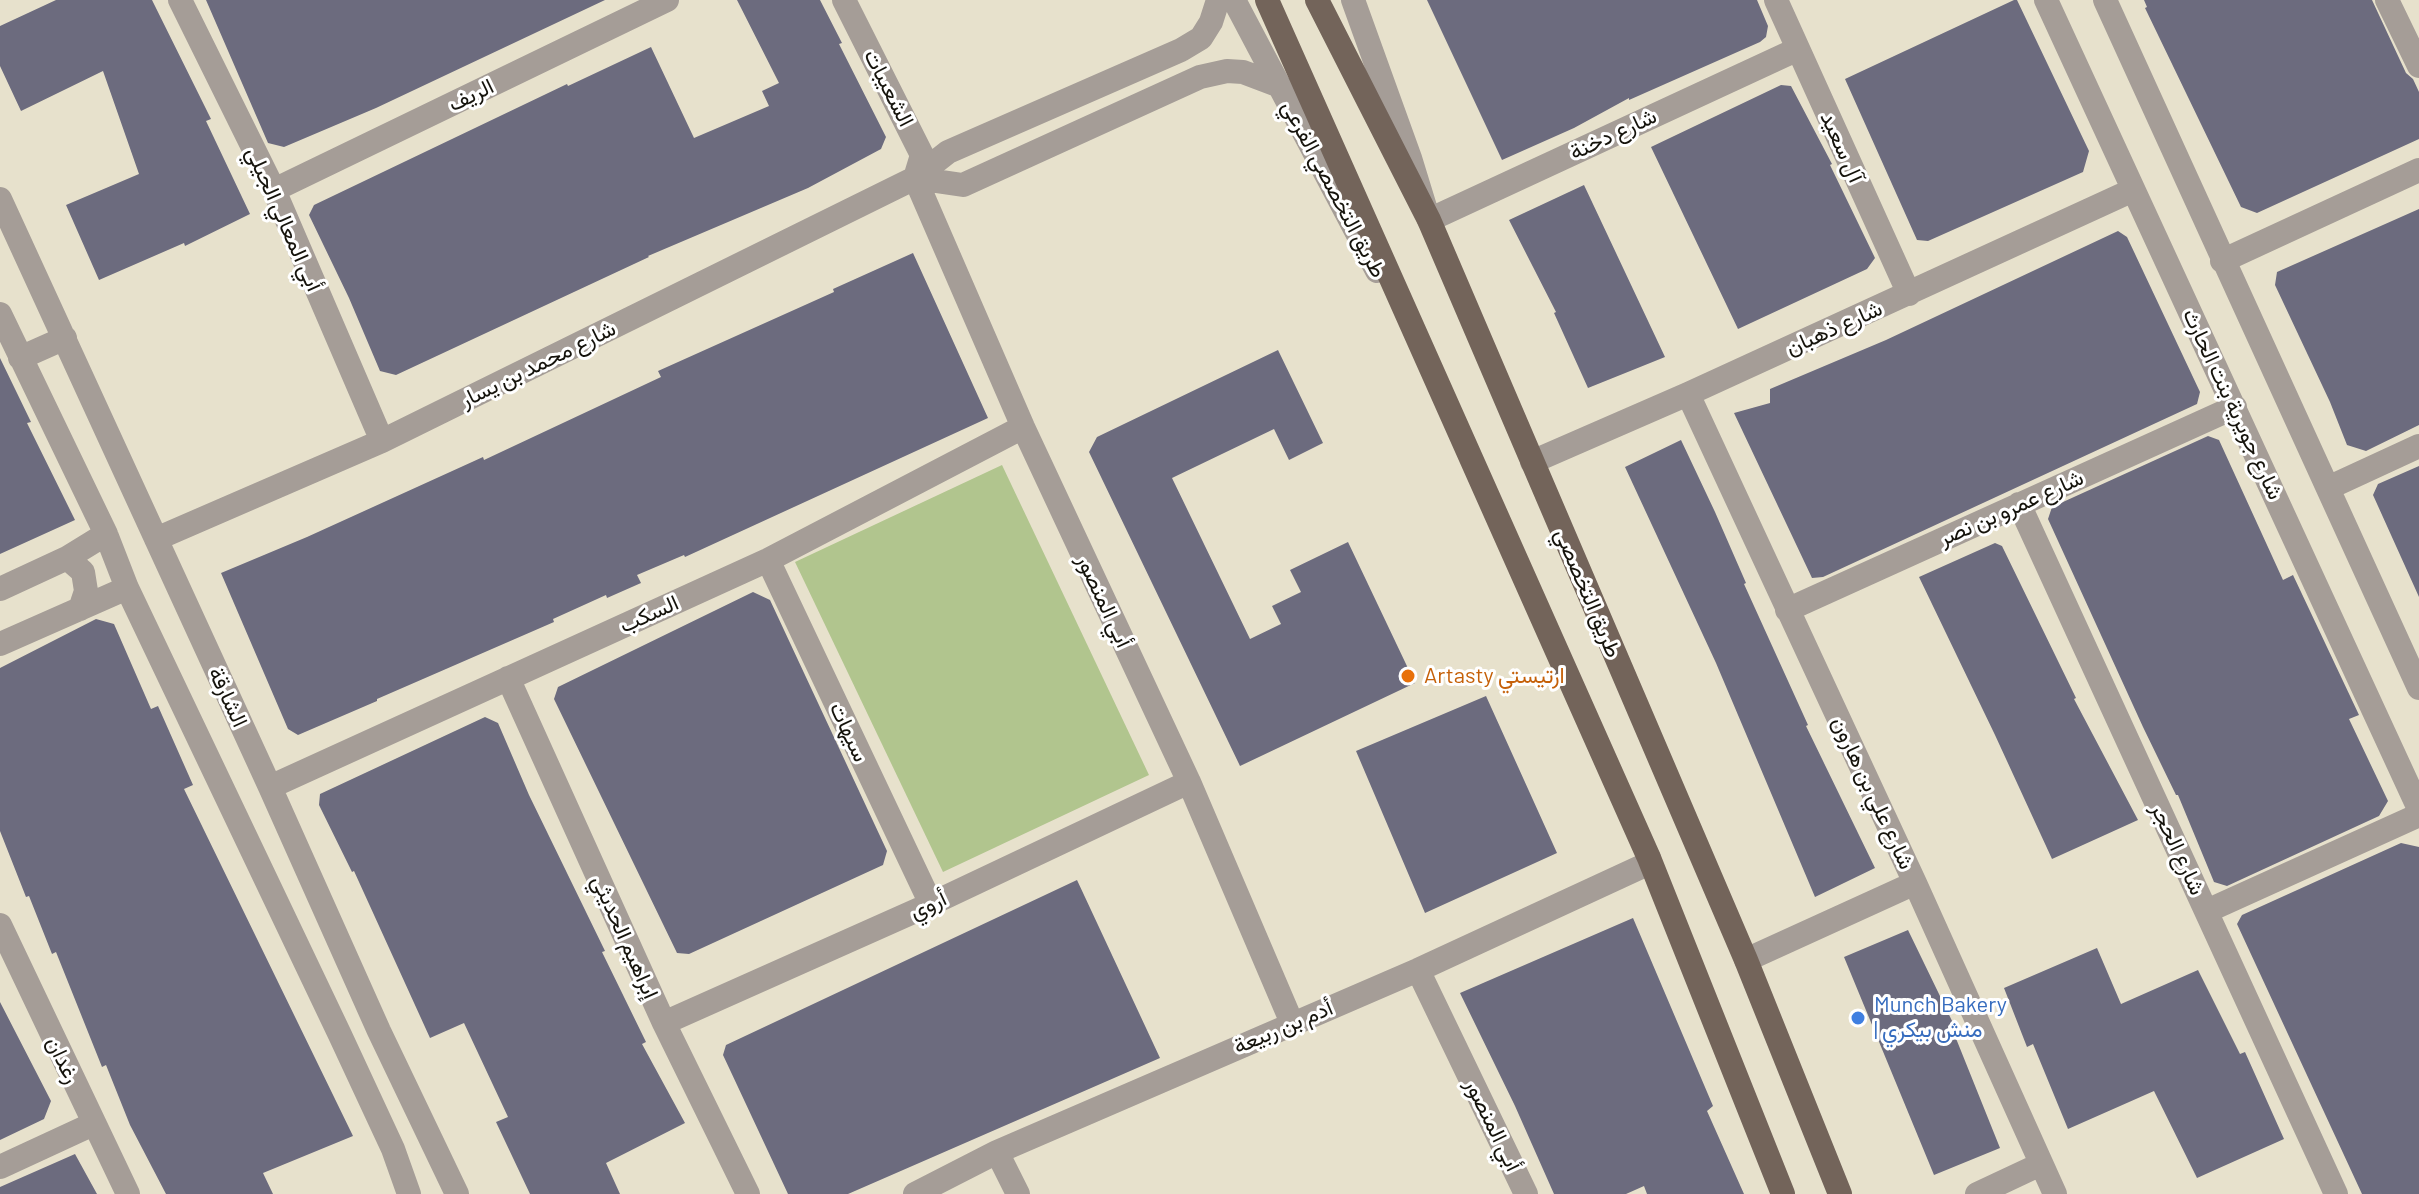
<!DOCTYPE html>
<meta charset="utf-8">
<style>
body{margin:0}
canvas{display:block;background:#e7e1cc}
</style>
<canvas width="2419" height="1194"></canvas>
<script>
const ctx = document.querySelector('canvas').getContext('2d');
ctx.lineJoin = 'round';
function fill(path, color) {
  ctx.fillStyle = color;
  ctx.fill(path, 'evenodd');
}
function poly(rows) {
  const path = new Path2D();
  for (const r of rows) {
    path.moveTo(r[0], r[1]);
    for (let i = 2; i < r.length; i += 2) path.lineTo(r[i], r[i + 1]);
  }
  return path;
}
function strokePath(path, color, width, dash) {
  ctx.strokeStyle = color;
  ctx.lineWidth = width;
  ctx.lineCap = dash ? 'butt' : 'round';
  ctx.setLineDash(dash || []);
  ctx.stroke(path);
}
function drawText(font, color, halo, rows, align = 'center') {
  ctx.font = font + ' Barlow,Vazirmatn,sans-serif';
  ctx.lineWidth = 6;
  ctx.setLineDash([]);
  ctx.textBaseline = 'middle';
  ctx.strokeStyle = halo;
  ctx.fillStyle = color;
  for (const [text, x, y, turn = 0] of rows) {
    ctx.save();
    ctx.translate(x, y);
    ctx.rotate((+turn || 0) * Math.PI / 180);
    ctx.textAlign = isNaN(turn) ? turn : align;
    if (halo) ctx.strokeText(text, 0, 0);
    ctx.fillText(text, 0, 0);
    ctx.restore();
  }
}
fill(poly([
 [1002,465,1149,775,943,872,795,562]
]), '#b1c58e');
fill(poly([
 [56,0,152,0,211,119,206,121,250,214,185,246,184,243,99,280,66,205,139,174,103,71,21,111,0,66,0,26],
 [206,0,605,0,376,108,284,147,268,143],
 [737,0,820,0,842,43,839,44,886,137,881,149,808,188,648,256,649,257,396,375,380,371,349,298,309,215,314,205,567,84,568,86,651,47,694,138,769,106,762,91,779,83],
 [1427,0,1757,0,1768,26,1766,37,1760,42,1629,100,1629,98,1574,128,1502,160],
 [2014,0,2017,0,2089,151,2083,172,1928,241,1917,240,1845,79],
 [2144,0,2372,0,2406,73,2413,79,2419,92,2419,139,2257,213,2241,207,2145,8,2147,7],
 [1781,85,1791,86,1832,164,1830,165,1875,258,1867,269,1738,329,1651,147],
 [1584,185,1665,357,1588,388,1554,313,1556,312,1509,220],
 [2419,209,2419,425,2366,451,2347,445,2330,402,2275,285,2277,272],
 [2118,231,2127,237,2200,392,2197,404,1823,577,1812,578,1734,413,1770,403,1770,389,1886,340],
 [913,253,988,418,685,557,684,555,637,575,641,583,607,598,606,595,553,619,554,622,377,699,377,701,298,735,288,729,221,573,307,537,483,457,484,460,661,377,658,371,834,292,833,289],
 [1278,350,1323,443,1289,460,1274,429,1172,478,1250,639,1281,624,1272,606,1301,592,1290,570,1348,542,1415,683,1240,766,1089,452,1097,437],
 [0,358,31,422,27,423,75,520,0,554],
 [2208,436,2219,440,2283,580,2293,575,2359,715,2349,719,2388,801,2379,816,2227,886,2214,882,2178,795,2176,795,2143,727,2048,519,2052,507],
 [1681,440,1715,512,1746,583,1744,584,1808,725,1806,726,1875,868,1815,897,1716,663,1625,467],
 [2419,466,2419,597,2373,495,2378,484],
 [1995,543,2002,546,2076,698,2074,699,2138,820,2052,859,1995,735,1919,577],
 [753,592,770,600,887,851,883,865,689,954,677,953,554,699,558,687],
 [96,619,114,624,151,709,158,706,193,785,184,789,353,1136,263,1173,273,1194,166,1194,130,1125,106,1065,102,1067,56,952,52,954,29,896,26,897,0,831,0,668],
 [1486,696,1557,853,1425,913,1356,751],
 [485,717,498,723,529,795,605,951,602,952,646,1042,642,1044,685,1123,606,1163,620,1194,530,1194,496,1122,508,1117,464,1023,430,1038,354,871,352,872,319,805,320,794],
 [2401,843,2419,847,2419,1194,2362,1194,2237,924,2242,915],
 [1077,880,1160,1058,848,1194,788,1194,723,1055,726,1045],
 [1633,918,1713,1106,1707,1111,1744,1194,1647,1194,1644,1186,1626,1194,1554,1194,1515,1106,1460,993],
 [1908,930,1954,1025,1951,1026,2000,1148,1934,1175,1844,957],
 [2097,948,2121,1004,2198,970,2240,1054,2245,1052,2284,1139,2197,1178,2154,1091,2068,1129,2033,1044,2027,1047,2004,988],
 [0,1002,51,1101,44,1119,0,1140],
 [75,1154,97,1194,0,1194,0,1187]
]), '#6c6b7e');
strokePath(poly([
 [180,0,274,190,382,441],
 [844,0,922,155,915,178],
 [1234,0,1377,271],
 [1353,0,1410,158,1429,220,1798,49],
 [1776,0,1909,294],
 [2046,0,2419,809],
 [2105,0,2419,688],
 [2387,0,2419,66],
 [915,178,1023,427,1189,782,1292,1023],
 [915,178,948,152,1181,50,1201,38,1211,22,1218,0],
 [274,190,667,0],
 [0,199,270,787,379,1031,457,1194],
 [2222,261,2419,170],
 [0,314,106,534,127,588,340,1035,393,1149,409,1194],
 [20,358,65,338],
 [1688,394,1915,883,2055,1194],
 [1532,462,1688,394,2133,190],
 [2328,488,2419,446],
 [2019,504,2336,1194],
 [156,539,382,441,915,178,963,185,1200,77,1227,71,1243,72,1280,86],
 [67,558,83,572,86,591,80,609],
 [768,560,931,904],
 [0,589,67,558,106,534],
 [1787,610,2235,407],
 [0,644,127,588],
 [508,678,664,1023,748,1194],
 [270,787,768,560,1023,427],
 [2207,911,2419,815],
 [0,925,128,1194],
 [1746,960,1915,883],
 [1418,970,1526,1194],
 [664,1023,931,904,1189,782],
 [997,1152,1018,1194],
 [0,1167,93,1124],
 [915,1194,997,1152,1418,970,1643,866,1649,858],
 [1977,1194,2041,1164]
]), '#a59d97', 24);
strokePath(poly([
 [1267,0,1649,858,1783,1194],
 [1317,0,1429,220,1746,960,1840,1194]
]), '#73645a', 24);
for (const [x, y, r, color] of [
 [1408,676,8,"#e8710a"],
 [1858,1018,8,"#3f7fe0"]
]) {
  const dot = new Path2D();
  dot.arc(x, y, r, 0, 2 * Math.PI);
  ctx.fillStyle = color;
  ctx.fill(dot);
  strokePath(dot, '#fff', 3);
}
drawText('22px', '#15130c', '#fff', [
 ["الشعيبات",889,88,63],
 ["الريف",471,95,-26],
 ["شارع دخنة",1613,134,-25],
 ["آل سعيد",1842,147,66],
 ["طريق التخصصي الفرعي",1334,189,62],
 ["أبي المعالي الجيلي",284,219,66],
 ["شارع ذهبان",1834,328,-24],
 ["شارع محمد بن يسار",538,364,-26],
 ["شارع جويرية بنت الحارث",2233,404,65],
 ["شارع عمرو بن نصر",2011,508,-24],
 ["طريق التخصصي",1588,593,67],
 ["أبي المنصور",1104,601,65],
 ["السكب",649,614,-24],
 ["الشارقة",228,697,65],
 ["سيهات",849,732,65],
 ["شارع علي بن هارون",1873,793,65],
 ["شارع الحجر",2178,849,65],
 ["أروي",928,905,-25],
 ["إبراهيم الحديثي",625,937,66],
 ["أدم بن ربيعة",1283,1027,-23],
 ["رغدان",63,1060,65],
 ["أبي المنصور",1493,1125,64]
]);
drawText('22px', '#c56008', '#fff', [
 ["Artasty ارتيستي",1424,676]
], 'left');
drawText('22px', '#366cbe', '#fff', [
 ["Munch Bakery",1874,1005],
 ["| منش بيكري",1874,1030]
], 'left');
</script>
